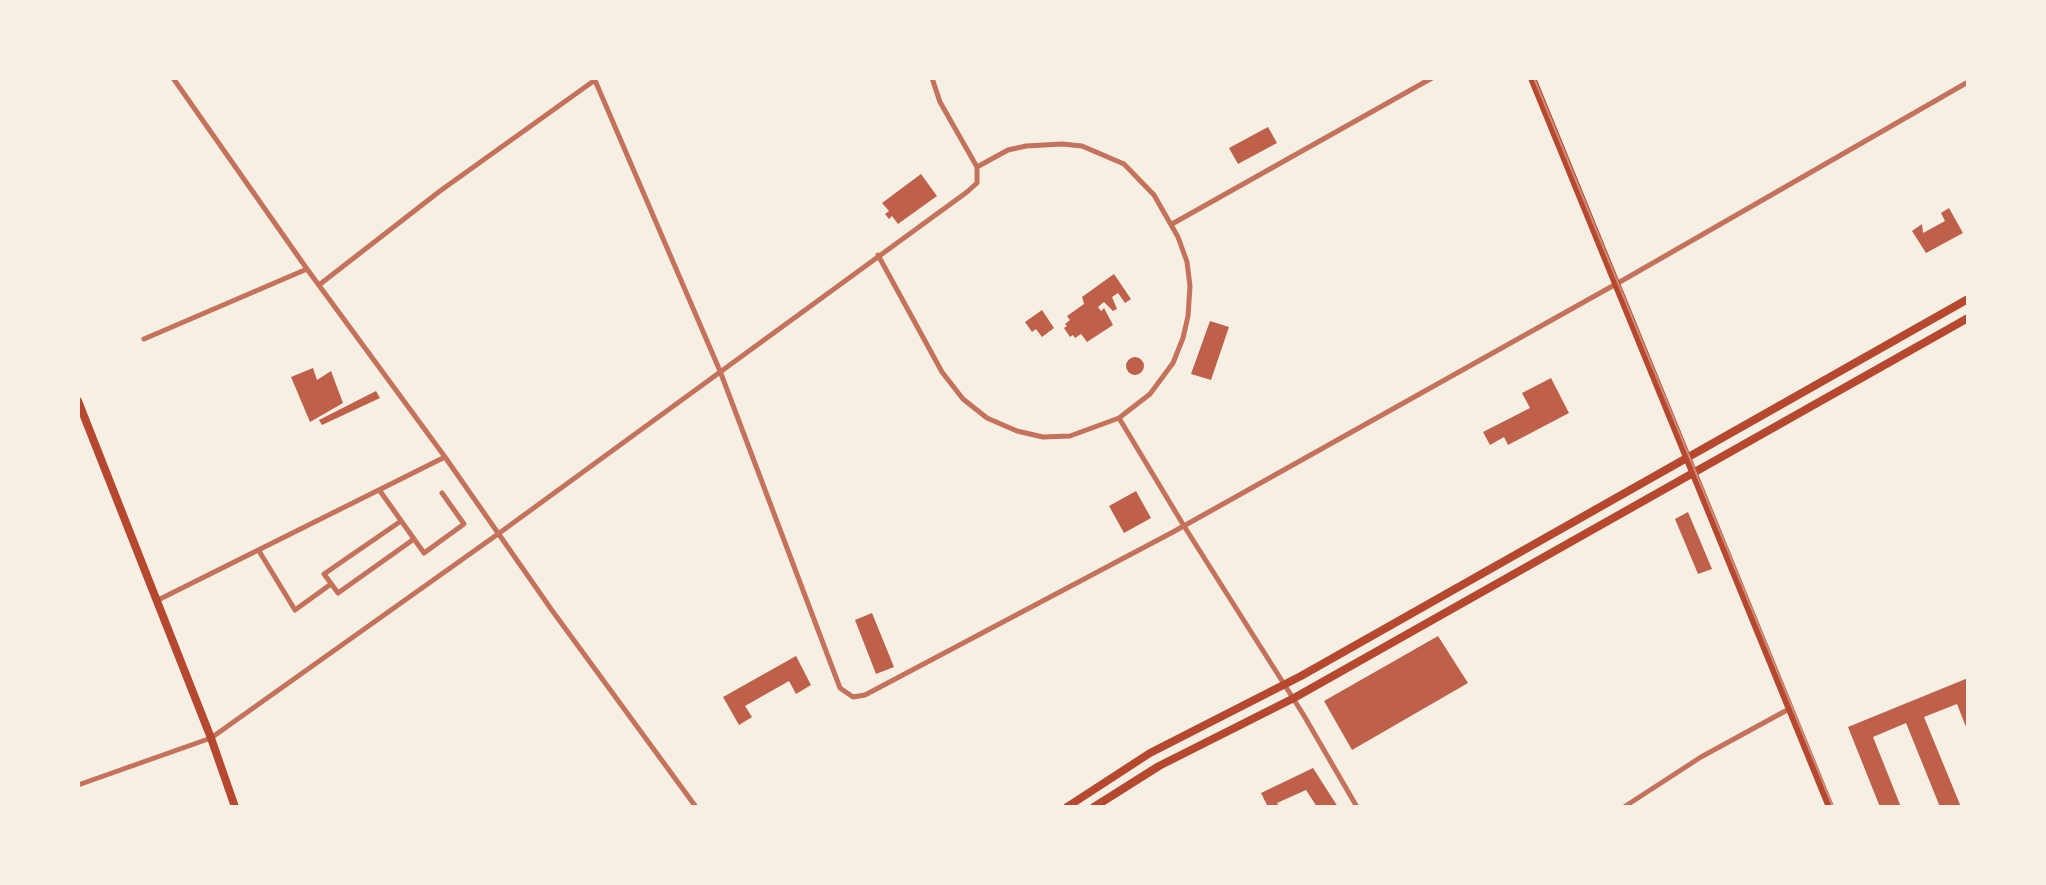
<!DOCTYPE html>
<style>
body{margin:0}
#map{position:relative;width:2046px;height:885px;overflow:hidden;background:#f6efe4;font-family:"Nunito Sans",sans-serif}
canvas{display:block}
.frame{position:absolute;inset:0;border:80px solid #f6efe4;pointer-events:none}
</style>
<div id="map">
<canvas width="2046" height="885"></canvas>
<div class="frame"></div>
</div>
<script>
const ctx = document.querySelector('canvas').getContext('2d');
ctx.lineJoin = 'round';
function fill(path, color) {
  ctx.fillStyle = color;
  ctx.fill(path, 'evenodd');
}
function poly(rows) {
  const path = new Path2D();
  for (const r of rows) {
    if (r.length === 3) {
      path.moveTo(r[0] + r[2], r[1]);
      path.arc(r[0], r[1], r[2], 0, 2 * Math.PI);
      continue;
    }
    path.moveTo(r[0], r[1]);
    for (let i = 2; i < r.length; i += 2) path.lineTo(r[i], r[i + 1]);
  }
  return path;
}
function strokePath(path, color, width, dash) {
  ctx.strokeStyle = color;
  ctx.lineWidth = width;
  ctx.lineCap = dash ? 'butt' : 'round';
  ctx.setLineDash(dash || []);
  ctx.stroke(path);
}
fill(poly([
 [1268,127,1277,143,1238,164,1229,148],
 [921,174,937,196,898,224,892,216,889,219,885,214,889,211,882,203],
 [1949,208,1963,233,1926,253,1912,231,1922,224,1923,233,1945,221,1941,213],
 [1114,274,1131,299,1125,303,1118,293,1112,297,1117,309,1113,311,1104,302,1098,307,1101,311,1104,308,1113,325,1087,342,1081,334,1075,338,1073,335,1070,337,1064,328,1067,326,1065,324,1070,320,1067,316,1084,304,1082,297],
 [1042,310,1054,328,1042,337,1036,329,1032,332,1025,322],
 [1210,321,1229,327,1211,380,1191,374],
 [1135,366,9],
 [313,368,317,380,331,371,343,403,310,422,291,377],
 [1551,378,1569,413,1508,445,1504,437,1490,445,1483,432,1530,408,1522,393],
 [376,391,380,398,322,425,319,420],
 [1136,491,1151,518,1124,533,1109,506],
 [1688,512,1712,569,1698,574,1675,519],
 [872,613,894,667,876,674,855,620],
 [1438,636,1468,683,1352,750,1324,701],
 [796,656,811,685,796,694,789,681,745,706,752,717,739,725,723,697],
 [1968,678,1968,732,1957,704,1924,717,1961,807,1940,807,1906,723,1873,737,1901,807,1880,807,1848,727],
 [1313,768,1338,807,1317,807,1306,790,1277,803,1279,807,1268,807,1261,793]
]), '#bf614a');
strokePath(poly([
 [173,78,307,269,445,457,551,609,696,807],
 [594,78,720,371,840,688,853,697,865,695,1173,532,1625,279,1968,82],
 [1172,224,1432,78],
 [878,255,942,372,963,399,987,418,1017,431,1043,437,1070,436,1119,418,1150,394,1173,363,1183,338,1188,316,1190,286,1187,262,1178,237,1154,195,1124,164,1082,146,1062,144,1026,146,1008,150,977,167],
 [319,285,440,191,595,80],
 [144,339,307,269],
 [1119,418,1184,526,1303,714,1357,807],
 [380,491,424,553,464,524,442,493],
 [401,521,324,574,338,593,414,539],
 [259,551,295,610,331,584],
 [156,601,445,457],
 [78,785,211,738,498,534,967,192,977,183,977,167,940,102,932,78],
 [1624,807,1701,757,1789,709]
]), '#c5725c', 5);
strokePath(poly([
 [1532,78,1830,807],
 [78,401,211,738,235,807],
 [1067,807,1150,753,1301,676,1968,299],
 [1094,807,1159,766,1294,698,1968,318]
]), '#b5482f', 8);
strokePath(poly([
 [1534,78,1833,807]
]), '#cf8b77', 2);
</script>
